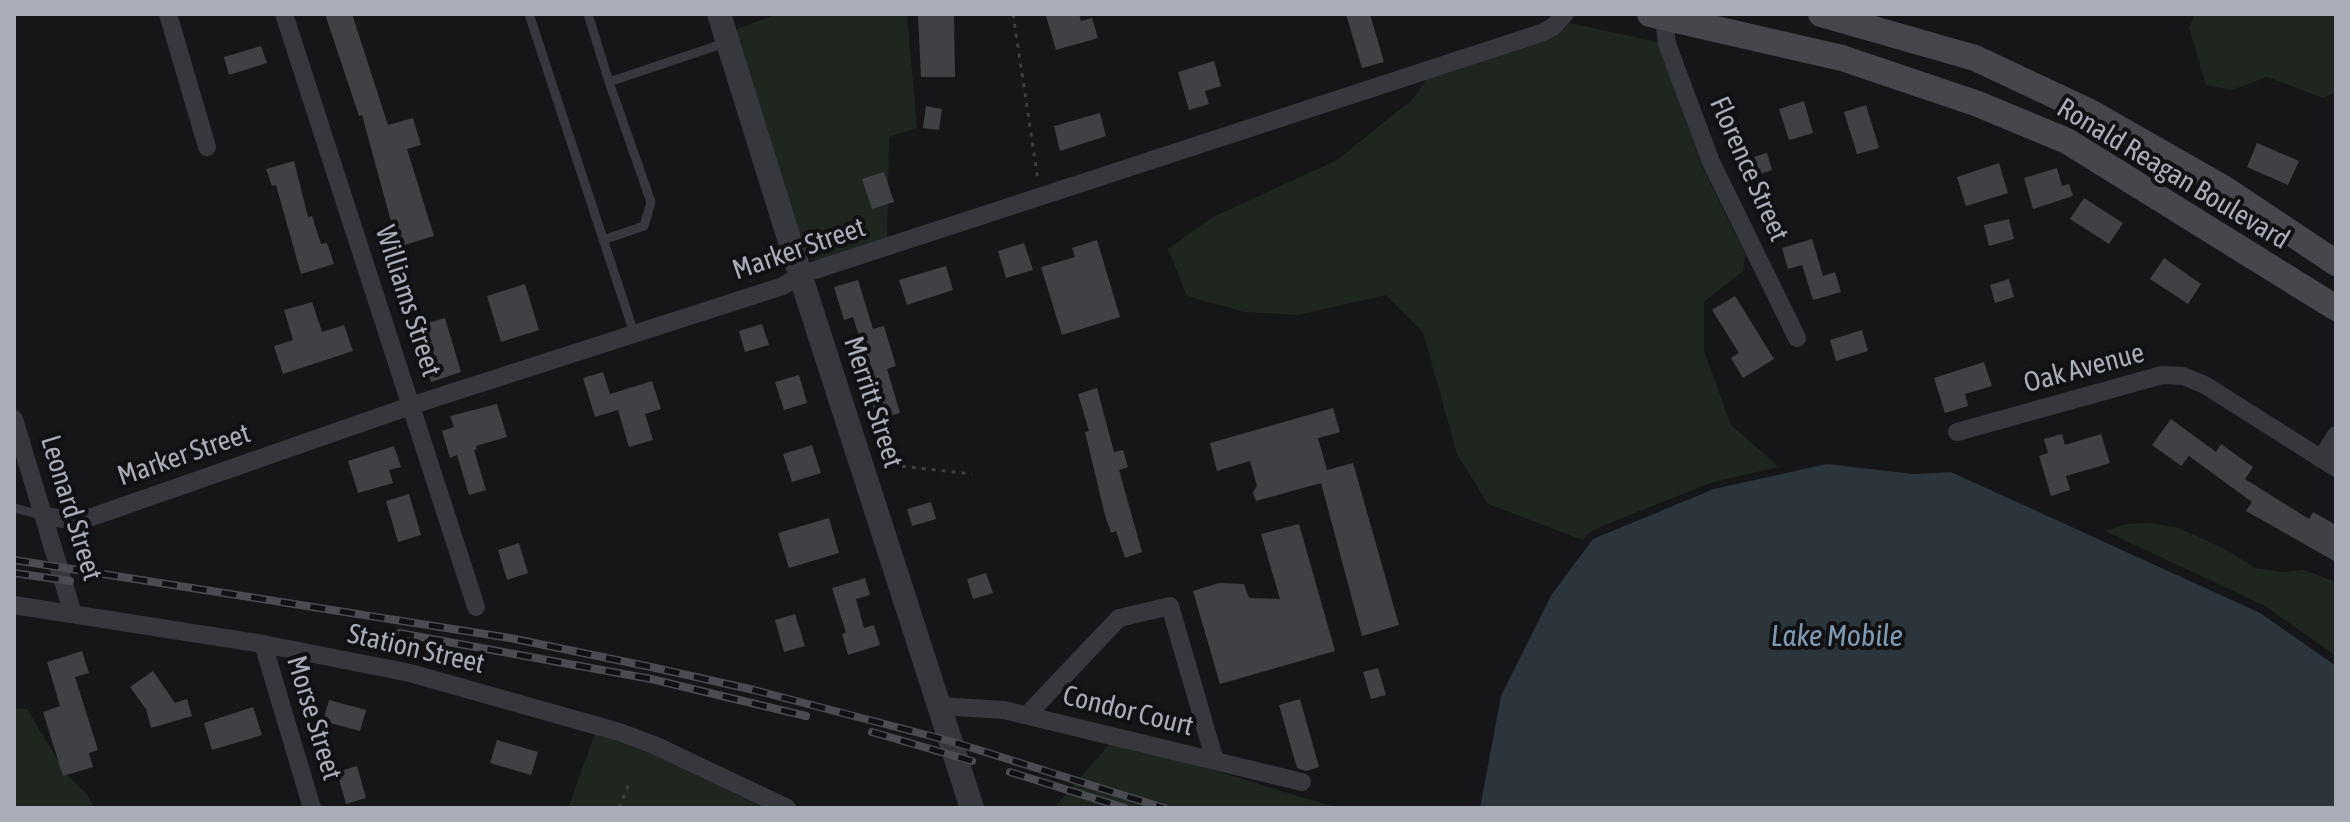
<!DOCTYPE html>
<style>
body{margin:0}
#map{position:relative;width:2350px;height:822px;overflow:hidden;background:#161618;font-family:"Asap Condensed",sans-serif}
canvas{display:block}
.frame{position:absolute;inset:0;border:16px solid #a8adb8;pointer-events:none}
</style>
<div id="map">
<canvas width="2350" height="822"></canvas>
<div class="frame"></div>
</div>
<script>
const ctx = document.querySelector('canvas').getContext('2d');
ctx.lineJoin = 'round';
function fill(path, color) {
  ctx.fillStyle = color;
  ctx.fill(path, 'evenodd');
}
function poly(rows) {
  const path = new Path2D();
  for (const r of rows) {
    path.moveTo(r[0], r[1]);
    for (let i = 2; i < r.length; i += 2) path.lineTo(r[i], r[i + 1]);
  }
  return path;
}
function strokePath(path, color, width, dash) {
  ctx.strokeStyle = color;
  ctx.lineWidth = width;
  ctx.lineCap = dash ? 'butt' : 'round';
  ctx.setLineDash(dash || []);
  ctx.stroke(path);
}
function drawText(font, color, halo, rows, align = 'center') {
  ctx.font = font + ' "Asap Condensed",sans-serif';
  ctx.lineWidth = 8;
  ctx.setLineDash([]);
  ctx.textBaseline = 'middle';
  ctx.strokeStyle = halo;
  ctx.fillStyle = color;
  for (const [text, x, y, turn = 0] of rows) {
    ctx.save();
    ctx.translate(x, y);
    ctx.rotate((+turn || 0) * Math.PI / 180);
    ctx.textAlign = isNaN(turn) ? turn : align;
    if (halo) ctx.strokeText(text, 0, 0);
    ctx.fillText(text, 0, 0);
    ctx.restore();
  }
}
fill(poly([
 [777,14,907,14,917,128,889,137,887,239,821,259,813,260,805,256,735,30],
 [2195,14,2336,14,2336,92,2323,98,2267,77,2232,90,2206,85,2189,28],
 [1570,23,1657,42,1702,166,1745,254,1743,271,1704,302,1704,351,1731,425,1779,467,1713,482,1612,522,1590,532,1583,540,1488,504,1457,454,1423,332,1386,295,1298,315,1244,312,1187,296,1168,249,1211,218,1337,160,1413,99,1426,80,1543,41,1560,33],
 [2148,523,2176,527,2225,549,2255,568,2283,572,2304,570,2336,582,2336,656,2265,606,2105,531,2127,524],
 [14,708,27,709,66,774,86,793,94,808,14,808],
 [595,734,650,753,765,808,568,808],
 [1113,740,1338,808,1054,808]
]), '#1e261f');
fill(poly([
 [1827,464,1914,474,1951,472,2260,613,2336,666,2336,808,1480,808,1501,696,1552,594,1593,539,1714,489]
]), '#2c353c');
fill(poly([
 [325,14,352,14,388,125,413,118,421,145,407,149,434,236,398,247,362,115,359,116],
 [918,14,954,14,955,77,921,77],
 [1054,14,1079,14,1081,21,1092,18,1098,38,1056,50,1046,16],
 [1346,14,1370,14,1384,62,1362,68],
 [261,46,267,63,229,75,224,57],
 [1214,61,1221,86,1205,91,1209,104,1189,110,1178,72],
 [1804,101,1813,133,1789,140,1779,109],
 [1866,105,1879,148,1857,154,1844,112],
 [926,106,942,109,939,130,923,128],
 [1100,113,1106,136,1060,151,1054,126],
 [2257,143,2299,161,2288,185,2247,167],
 [1767,153,1772,170,1742,180,1736,162],
 [294,161,308,217,312,216,321,244,327,243,334,264,301,274,276,185,272,186,266,169],
 [1999,163,2008,193,1966,206,1957,177],
 [2057,168,2062,186,2069,184,2073,196,2033,209,2024,178],
 [884,172,894,202,872,209,862,179],
 [2084,198,2123,223,2109,244,2070,219],
 [2009,219,2014,239,1989,246,1984,225],
 [1812,239,1823,276,1835,272,1841,292,1813,300,1802,265,1788,269,1782,248],
 [1097,240,1120,317,1062,335,1041,267,1075,257,1072,248],
 [1024,243,1033,270,1006,278,998,251],
 [2164,258,2201,284,2188,304,2150,279],
 [946,266,953,290,907,305,899,280],
 [2009,279,2014,297,1995,303,1990,285],
 [858,280,873,329,884,326,896,366,887,369,900,413,877,420,871,400,878,398,853,317,844,320,834,287],
 [525,284,539,330,501,342,487,296],
 [1735,296,1774,359,1743,378,1731,358,1739,353,1712,310],
 [312,302,322,332,344,325,353,351,283,374,274,346,293,340,284,310],
 [445,318,461,372,431,382,414,327],
 [762,324,769,345,745,352,739,331],
 [1862,330,1868,351,1836,361,1830,340],
 [1984,362,1992,386,1965,394,1968,406,1945,413,1934,378],
 [603,372,610,394,652,381,661,409,645,414,653,440,629,447,618,410,595,417,583,378],
 [799,375,807,403,784,410,775,382],
 [1097,388,1114,452,1123,450,1128,467,1119,470,1142,552,1125,558,1116,531,1111,533,1105,515,1085,432,1089,431,1078,394],
 [497,404,507,437,476,446,477,449,474,450,486,490,469,495,457,455,450,458,442,431,454,427,450,416],
 [1333,408,1340,432,1318,438,1327,470,1353,463,1399,625,1362,636,1321,483,1256,501,1253,492,1257,486,1250,461,1217,471,1210,443],
 [2171,419,2216,452,2221,444,2253,467,2245,479,2309,519,2313,512,2336,525,2336,562,2246,511,2252,502,2189,456,2181,466,2152,445],
 [2062,434,2065,445,2101,434,2110,463,2066,476,2070,490,2051,496,2039,456,2048,453,2044,439],
 [812,445,821,473,792,482,783,454],
 [394,446,401,467,389,470,393,483,358,493,348,461],
 [409,494,421,535,398,542,386,501],
 [931,502,936,519,912,526,907,509],
 [829,518,839,553,789,568,778,533],
 [1299,524,1335,651,1220,684,1193,591,1219,583,1244,584,1249,598,1280,599,1261,534],
 [519,543,528,573,507,580,498,550],
 [986,573,993,593,973,599,967,579],
 [865,578,870,595,856,599,864,628,874,625,880,645,848,655,842,634,846,633,832,588],
 [795,614,805,646,784,652,775,620],
 [82,651,89,673,75,677,98,750,89,753,93,767,63,776,43,712,60,706,47,662],
 [1378,668,1386,695,1371,699,1363,672],
 [153,671,175,703,187,699,192,716,151,728,146,709,130,687],
 [1300,699,1319,767,1306,771,1297,768,1279,705],
 [329,700,366,710,360,731,323,721],
 [253,707,262,735,212,750,204,723],
 [497,740,538,752,531,775,490,763],
 [357,766,366,798,346,804,337,772]
]), '#404145');
strokePath(poly([
 [1013,14,1038,180],
 [882,464,972,474],
 [619,808,629,784]
]), '#3d3f44', 3, [4, 6]);
strokePath(poly([
 [529,14,634,333],
 [588,14,609,82,725,43],
 [603,240,644,226,651,202,609,82],
 [14,508,41,515]
]), '#37383d', 9);
strokePath(poly([
 [168,14,207,147],
 [284,14,476,607],
 [1664,18,1667,44,1711,162,1797,338],
 [14,419,73,614],
 [1957,432,2162,375,2183,376,2205,385,2336,468],
 [2321,459,2336,435],
 [45,516,70,520,92,517,413,405,783,286,800,275,1541,33,1553,27,1565,14],
 [14,605,263,644,410,673,619,732,654,745,787,808],
 [263,644,312,808],
 [939,706,1004,710,1302,782],
 [1027,715,1119,618,1170,606,1215,761]
]), '#37383d', 18);
strokePath(poly([
 [719,14,806,293,972,808]
]), '#37383d', 24);
strokePath(poly([
 [1650,14,1842,58,1978,104,2067,141,2336,308],
 [1821,14,1975,58,2090,112,2225,189,2336,263]
]), '#45474d', 26);
const rail = poly([
 [14,560,510,638,651,667,754,690,950,741,1164,808],
 [14,573,70,581],
 [399,633,651,679,806,716],
 [872,732,972,761],
 [1010,772,1125,808]
]);
strokePath(rail, '#4a4c52', 8);
strokePath(rail, '#111113', 5, [15]);
drawText('28px', '#a8adb8', '#111113', [
 ["Florence Street",1749,169,66],
 ["Ronald Reagan Boulevard",2173,174,31],
 ["Marker Street",799,249,-19],
 ["Williams Street",408,301,72],
 ["Oak Avenue",2084,368,-15],
 ["Merritt Street",873,402,72],
 ["Marker Street",184,455,-19],
 ["Leonard Street",71,508,73],
 ["Station Street",416,649,13],
 ["Condor Court",1128,711,14],
 ["Morse Street",314,718,73]
]);
drawText('italic 30px', '#7f9bb3', '#111113', [
 ["Lake Mobile",1837,637]
]);
</script>
